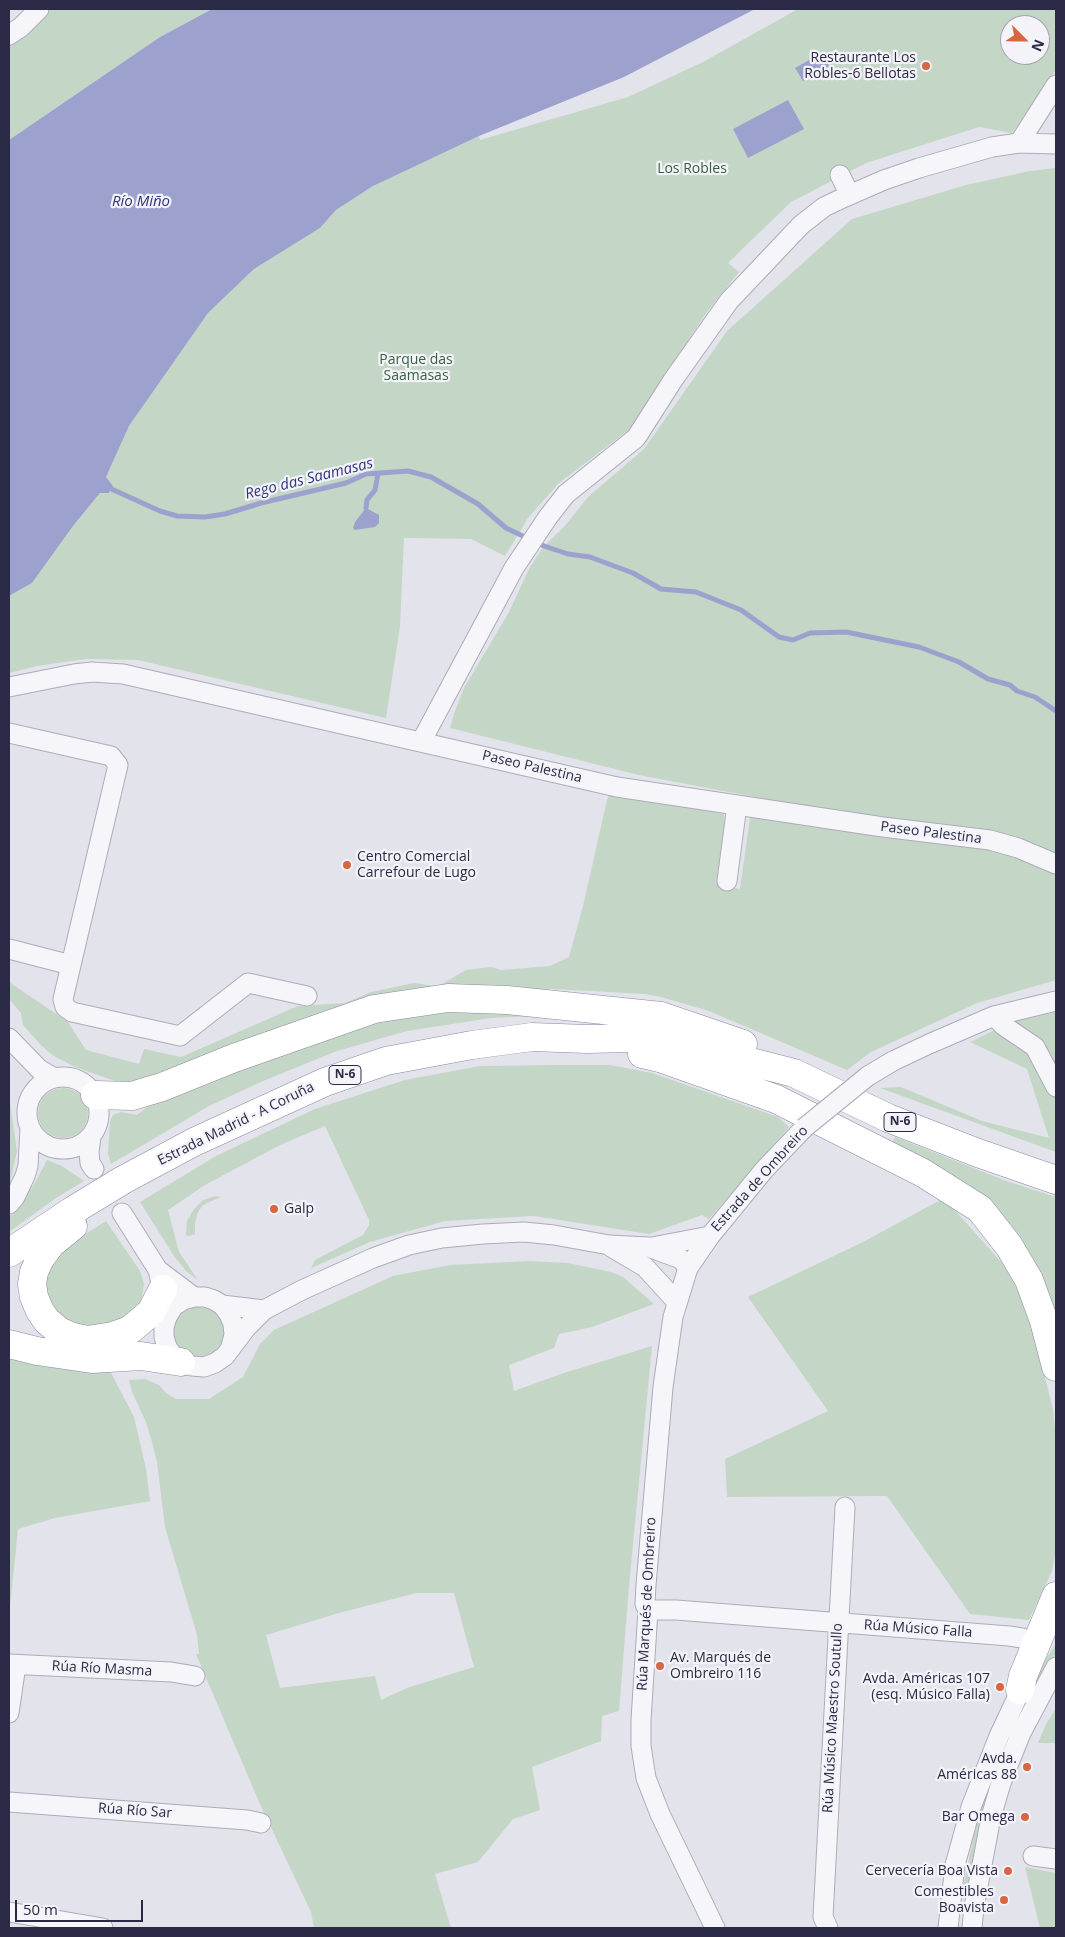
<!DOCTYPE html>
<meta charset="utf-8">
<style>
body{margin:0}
#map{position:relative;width:1065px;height:1937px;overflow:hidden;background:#e3e3ec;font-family:"Open Sans",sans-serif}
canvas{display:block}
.frame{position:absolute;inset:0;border:10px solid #2a2a46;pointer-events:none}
.north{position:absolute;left:1000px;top:15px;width:50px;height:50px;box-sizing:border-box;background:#f3f3f9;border:1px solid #a3a3b1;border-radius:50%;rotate:113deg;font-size:14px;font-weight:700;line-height:20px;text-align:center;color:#2a2a46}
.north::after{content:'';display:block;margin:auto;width:18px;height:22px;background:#d76642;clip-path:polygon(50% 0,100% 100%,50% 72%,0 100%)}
.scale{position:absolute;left:15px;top:1900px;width:128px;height:22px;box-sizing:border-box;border:2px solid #2a2a46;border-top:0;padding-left:6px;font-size:15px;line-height:18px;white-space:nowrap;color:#2a2a46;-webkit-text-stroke:4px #f3f3f9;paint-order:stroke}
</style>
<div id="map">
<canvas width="1065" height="1937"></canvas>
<div class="frame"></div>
<div class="north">N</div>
<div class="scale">50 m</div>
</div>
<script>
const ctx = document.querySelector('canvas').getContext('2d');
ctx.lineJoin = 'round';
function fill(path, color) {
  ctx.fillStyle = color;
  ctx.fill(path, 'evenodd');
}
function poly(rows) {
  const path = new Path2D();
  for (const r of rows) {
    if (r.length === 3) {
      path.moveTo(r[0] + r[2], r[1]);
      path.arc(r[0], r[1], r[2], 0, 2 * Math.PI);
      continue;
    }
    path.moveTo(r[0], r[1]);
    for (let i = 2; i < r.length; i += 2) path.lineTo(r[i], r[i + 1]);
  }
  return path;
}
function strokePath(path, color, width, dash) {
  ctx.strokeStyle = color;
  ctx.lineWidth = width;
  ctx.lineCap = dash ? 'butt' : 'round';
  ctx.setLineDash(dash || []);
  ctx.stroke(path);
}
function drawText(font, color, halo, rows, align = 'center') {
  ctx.font = font + ' "Open Sans",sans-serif';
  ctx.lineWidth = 4.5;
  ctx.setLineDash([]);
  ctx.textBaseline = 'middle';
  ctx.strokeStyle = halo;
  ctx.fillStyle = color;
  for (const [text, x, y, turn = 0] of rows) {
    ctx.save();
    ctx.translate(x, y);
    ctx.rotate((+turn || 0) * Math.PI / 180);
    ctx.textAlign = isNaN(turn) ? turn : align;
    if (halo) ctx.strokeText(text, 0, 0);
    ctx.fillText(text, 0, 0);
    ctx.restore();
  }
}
fill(poly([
 [49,9,212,9,160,37,9,140,9,45],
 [798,9,1056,9,1056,70,1012,133,979,127,866,163,791,202,728,263,739,272,707,312,630,429,559,483,528,518,505,556,471,539,404,538,400,626,386,718,138,660,86,659,37,666,9,673,9,596,32,583,73,526,100,493,110,493,112,489,106,477,129,426,208,313,254,269,320,228,336,210,373,186,391,177,479,136,480,140,628,97,703,62],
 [1010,25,1040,25,1040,55,1010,55],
 [1056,168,1056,854,639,775,450,728,454,714,464,688,509,612,530,567,544,546,564,527,588,497,644,449,727,331,852,219,966,185,1030,171],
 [609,795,668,802,724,814,725,827,719,885,740,889,750,817,988,848,1056,870,1056,980,977,1003,871,1052,847,1070,709,1011,661,997,645,994,552,989,523,991,471,990,147,1084,115,1081,75,1067,52,1055,40,1044,23,1025,21,1013,9,999,9,982,68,1022,86,1050,139,1064,144,1049,181,1057,298,1006,345,1003,371,992,414,983,435,986,442,984,466,970,491,967,501,970,550,966,569,957,583,906,607,800],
 [453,1008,541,1016,491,1018,407,1031,337,1051,263,1081,209,1106,111,1164,108,1154,110,1121,113,1115,121,1112,137,1115,148,1106,347,1028],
 [1056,1012,1056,1152,880,1088,901,1087,982,1121,1049,1138,1027,1069,970,1042,1011,1022],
 [562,1065,610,1065,652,1073,778,1117,789,1127,709,1219,702,1215,649,1234,534,1216,445,1221,370,1242,311,1268,315,1260,363,1235,369,1225,369,1220,325,1126,280,1145,205,1185,168,1210,179,1252,198,1280,186,1271,174,1256,140,1202,216,1156,315,1109,405,1080,480,1066],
 [63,1113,25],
 [9,1096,17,1151,9,1188],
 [895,1137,1009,1182,1056,1197,1056,1334,1035,1268,1011,1224,962,1185,892,1143],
 [47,1160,62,1166,84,1181,56,1198,9,1232,9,1217,35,1183],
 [216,1196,221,1197,203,1205,198,1212,195,1223,195,1234,189,1236,186,1235,187,1221,194,1209,203,1200],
 [944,1198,1011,1273,1029,1316,1053,1409,1056,1437,1056,1549,1052,1571,1029,1620,970,1614,887,1496,727,1497,725,1459,828,1411,748,1297,863,1242],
 [106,1221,140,1271,144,1284,141,1302,130,1313,110,1325,87,1329,55,1314,43,1285,48,1266,60,1254,79,1238],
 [530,1261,568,1263,611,1272,623,1277,654,1304,592,1327,559,1334,554,1348,509,1365,514,1391,564,1373,652,1346,629,1586,619,1711,602,1716,601,1741,532,1767,540,1810,513,1819,478,1862,435,1874,451,1928,314,1928,311,1912,259,1802,196,1654,199,1654,197,1635,165,1527,157,1462,152,1442,146,1422,132,1392,129,1380,145,1379,159,1385,166,1393,176,1399,209,1399,243,1377,260,1344,274,1330,393,1276,450,1265],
 [416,1593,454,1593,474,1667,407,1688,381,1700,375,1676,280,1688,266,1635,339,1613],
 [197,1306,214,1310,225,1324,226,1333,222,1347,212,1357,190,1359,174,1344,172,1327,181,1312,189,1308],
 [9,1350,110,1371,134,1417,146,1469,150,1501,55,1518,18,1529,9,1617],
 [1056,1644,1056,1653,1039,1679,979,1833,966,1899,961,1898,976,1824,988,1788,1000,1756,1043,1663],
 [1055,1710,1056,1743,1038,1743,1046,1724],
 [1025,1867,1056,1873,1056,1928,1040,1928]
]), '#c4d6c6');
fill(poly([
 [212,9,755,9,624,77,479,136,373,186,336,210,320,228,254,269,208,313,129,426,106,477,113,486,109,493,100,493,73,526,32,583,9,596,9,140,160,37],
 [822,53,829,66,803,81,795,68],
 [788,100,804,129,748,158,733,129],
 [366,508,379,515,379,523,375,527,355,530,353,528,355,522]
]), '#9ca1ce');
strokePath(poly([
 [107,487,160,511,177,516,205,517,225,514,261,503,346,483,366,474,408,471,431,477,478,504,506,528,544,546,568,554,590,557,633,573,661,589,696,592,741,610,779,637,793,640,810,633,846,632,919,647,959,662,988,679,1010,685,1017,691,1035,697,1056,711],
 [366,508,367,500,375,490,378,474]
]), '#9ca1ce', 5);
const minor = poly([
 [9,35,21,27,39,9],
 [1019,143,1056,85],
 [840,175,850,195],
 [9,687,74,674,92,672,123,674,617,787,883,827,990,840,1018,848,1056,864],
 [9,733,111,756,118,765,63,999,65,1007,72,1012,180,1036,248,983,307,996],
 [421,742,514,568,548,517,566,494,636,438,673,380,729,301,801,225,824,207,845,197,884,180,919,168,992,147,1019,143,1056,144],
 [727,881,737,805],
 [9,949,71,965],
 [994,1016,1004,1026,1035,1047,1056,1087],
 [9,1038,39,1069,54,1078],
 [893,1061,929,1044,994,1016,1056,1001],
 [63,1113,36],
 [91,1137,89,1152,90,1163,94,1169],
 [9,1204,15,1197,25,1176,28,1166,30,1128],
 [122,1213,158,1270,165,1301],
 [611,1247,645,1267,676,1301],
 [652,1247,710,1236],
 [158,1270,194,1297],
 [222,1305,264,1310,302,1290,373,1258,409,1245,442,1238,483,1234,524,1232,554,1235,609,1245,648,1247,681,1259,688,1268],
 [231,1346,234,1335,233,1324,229,1314,222,1305,214,1300,205,1297,194,1297,183,1300,173,1307,167,1317,164,1327,164,1337,167,1347,173,1356,181,1362,192,1366,204,1367,215,1363,225,1356,246,1328,264,1310],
 [648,1610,676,1610,1009,1636,1022,1638,1036,1645],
 [9,1664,171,1672,195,1676],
 [9,1713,16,1665],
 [9,1802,247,1820,261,1823],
 [1033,1856,1056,1859],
 [9,1912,103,1928],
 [715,1928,660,1814,646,1778,641,1746,641,1720,648,1610,645,1604,646,1585,663,1387,673,1317,688,1268,710,1236,764,1170,804,1128],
 [828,1928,823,1917,845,1507],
 [948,1928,955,1865,971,1807,999,1736,1025,1681],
 [972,1928,974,1907,991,1817,1001,1783,1021,1733,1056,1667]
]);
const highway = poly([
 [642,1054,663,1059,776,1099,923,1173,980,1209,1009,1246,1029,1280,1044,1321,1056,1367],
 [95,1095,132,1096,162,1087,234,1058,374,1009,448,998,507,1000,661,1016,743,1044],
 [73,1226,51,1244,40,1259,34,1272,32,1284,34,1297,40,1311,47,1321,59,1331,73,1337,87,1340,113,1336,130,1330,151,1312,163,1289],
 [9,1253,72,1211,123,1180,194,1142,325,1082,386,1061,472,1045,532,1037,587,1039,632,1038,693,1047,794,1073,888,1118,978,1153,1056,1180],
 [9,1344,37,1351,92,1359,141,1356,181,1362],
 [1020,1690,1023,1676,1056,1596]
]);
strokePath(minor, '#acacba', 21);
strokePath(highway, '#8989a4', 29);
strokePath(minor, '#f6f6fa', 19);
strokePath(highway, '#fff', 28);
const minorBridge = poly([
 [804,1128,868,1076,893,1061]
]);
strokePath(minorBridge, '#acacba', 21, []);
strokePath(minorBridge, '#f6f6fa', 19);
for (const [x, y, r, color] of [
 [926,66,5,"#d76642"],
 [347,865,5,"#d76642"],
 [274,1209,5,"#d76642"],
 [660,1666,5,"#d76642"],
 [1000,1687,5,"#d76642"],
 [1027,1767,5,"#d76642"],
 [1025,1817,5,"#d76642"],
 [1008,1871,5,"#d76642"],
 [1004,1900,5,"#d76642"]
]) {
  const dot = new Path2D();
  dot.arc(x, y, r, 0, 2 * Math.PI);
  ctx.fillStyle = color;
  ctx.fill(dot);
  strokePath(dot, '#f3f3f9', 2);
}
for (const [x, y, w] of [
 [345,1075,32],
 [900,1122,32]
]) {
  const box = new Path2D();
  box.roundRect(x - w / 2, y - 9.5, w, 19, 4);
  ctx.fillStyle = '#f3f3f9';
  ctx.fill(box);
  strokePath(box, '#2a2a46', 1);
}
drawText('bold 12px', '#2a2a46', null, [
 ["N-6",345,1075],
 ["N-6",900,1122]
]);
drawText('14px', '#2a2a46', '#f3f3f9', [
 ["Restaurante Los",916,58],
 ["Robles-6 Bellotas",916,74],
 ["Centro Comercial",357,857,"left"],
 ["Carrefour de Lugo",357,873,"left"],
 ["Galp",284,1209,"left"],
 ["Av. Marqués de",670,1658,"left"],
 ["Ombreiro 116",670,1674,"left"],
 ["Avda. Américas 107",990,1679],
 ["(esq. Músico Falla)",990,1695],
 ["Avda.",1017,1759],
 ["Américas 88",1017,1775],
 ["Bar Omega",1015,1817],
 ["Cervecería Boa Vista",998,1871],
 ["Comestibles",994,1892],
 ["Boavista",994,1908]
], 'right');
drawText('14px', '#36623f', '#f3f3f9', [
 ["Los Robles",692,169],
 ["Parque das",416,360],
 ["Saamasas",416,376]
]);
drawText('14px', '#2a2a46', '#f3f3f9', [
 ["Paseo Palestina",532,767,13],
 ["Paseo Palestina",931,833,7],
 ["Estrada Madrid - A Coruña",236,1124,-26],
 ["Estrada de Ombreiro",760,1179,-48],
 ["Rúa Marqués de Ombreiro",647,1604,-87],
 ["Rúa Músico Falla",918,1629,4],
 ["Rúa Río Masma",102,1669,3],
 ["Rúa Músico Maestro Soutullo",833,1718,-87],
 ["Rúa Río Sar",135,1811,4]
]);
drawText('italic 15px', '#31357c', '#f3f3f9', [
 ["Río Miño",141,202],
 ["Rego das Saamasas",309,479,-14]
]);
</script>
